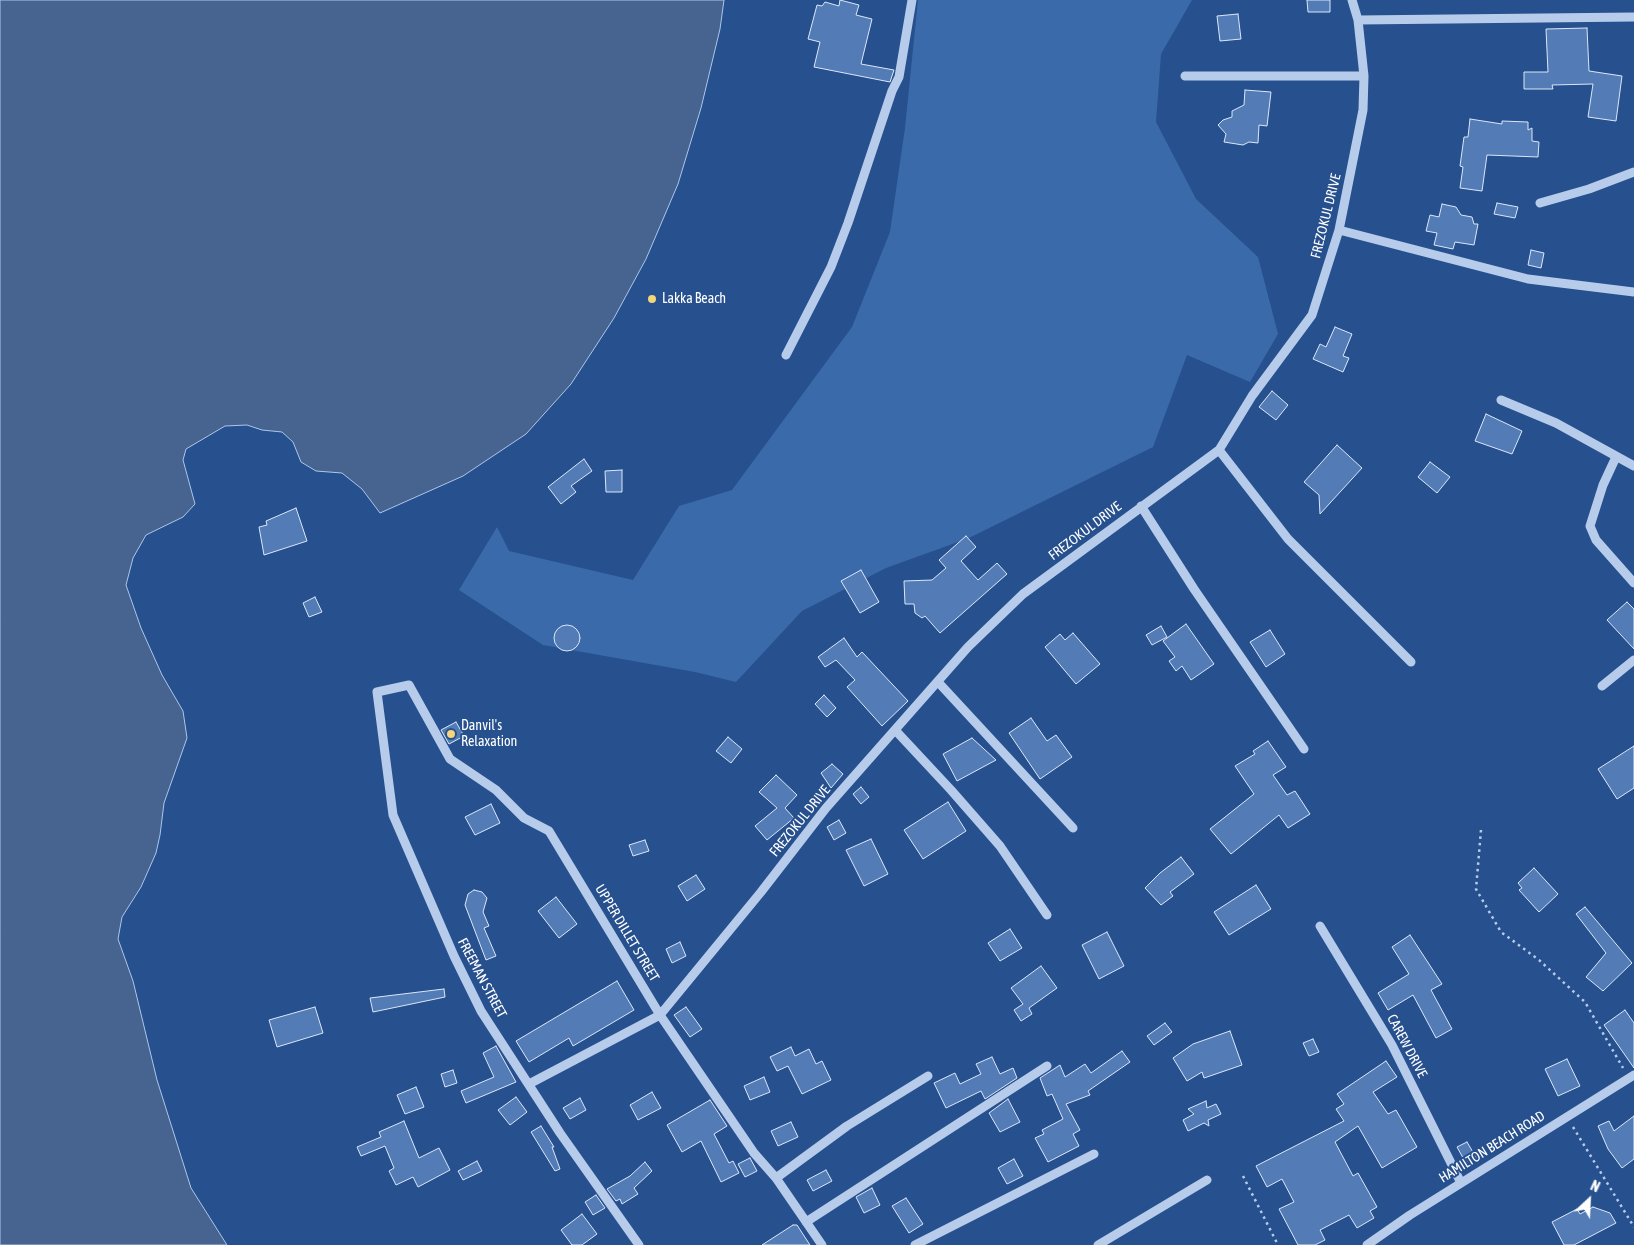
<!DOCTYPE html>
<style>
body{margin:0}
#map{position:relative;width:1634px;height:1245px;overflow:hidden;background:#27508e;font-family:"Asap Condensed",sans-serif}
canvas{display:block}
.north{position:absolute;left:1564px;top:1175px;width:50px;height:50px;-webkit-text-stroke:4px #27508e;paint-order:stroke;rotate:25deg;font-size:14px;font-weight:700;line-height:20px;text-align:center;color:#fff}
.north::after{content:'';display:block;margin:auto;width:18px;height:22px;background:#fff;clip-path:polygon(50% 0,100% 100%,50% 72%,0 100%)}
</style>
<div id="map">
<canvas width="1634" height="1245"></canvas>
<div class="north">N</div>
</div>
<script>
const ctx = document.querySelector('canvas').getContext('2d');
ctx.lineJoin = 'round';
function fill(path, color) {
  ctx.fillStyle = color;
  ctx.fill(path, 'evenodd');
}
function poly(rows) {
  const path = new Path2D();
  for (const r of rows) {
    if (r.length === 3) {
      path.moveTo(r[0] + r[2], r[1]);
      path.arc(r[0], r[1], r[2], 0, 2 * Math.PI);
      continue;
    }
    path.moveTo(r[0], r[1]);
    for (let i = 2; i < r.length; i += 2) path.lineTo(r[i], r[i + 1]);
  }
  return path;
}
function strokePath(path, color, width, dash) {
  ctx.strokeStyle = color;
  ctx.lineWidth = width;
  ctx.lineCap = dash ? 'butt' : 'round';
  ctx.setLineDash(dash || []);
  ctx.stroke(path);
}
function drawText(font, color, halo, rows, align = 'center') {
  ctx.font = font + ' "Asap Condensed",sans-serif';
  ctx.lineWidth = 4;
  ctx.setLineDash([]);
  ctx.textBaseline = 'middle';
  ctx.strokeStyle = halo;
  ctx.fillStyle = color;
  for (const [text, x, y, turn = 0] of rows) {
    ctx.save();
    ctx.translate(x, y);
    ctx.rotate((+turn || 0) * Math.PI / 180);
    ctx.textAlign = isNaN(turn) ? turn : align;
    if (halo) ctx.strokeText(text, 0, 0);
    ctx.fillText(text, 0, 0);
    ctx.restore();
  }
}
fill(poly([
 [918,0,1192,0,1161,54,1156,122,1196,199,1258,257,1278,334,1250,382,1187,355,1153,447,969,538,886,568,802,611,736,682,695,672,543,645,459,590,497,527,509,551,633,580,679,506,732,490,852,327,890,232,905,128]
]), '#3b6aaa');
const water = poly([
 [0,0,724,0,720,29,701,108,678,184,646,259,614,318,571,384,526,434,463,476,380,513,362,489,342,473,316,471,301,462,293,442,282,432,262,430,247,425,225,426,186,449,183,460,195,504,183,517,146,535,133,558,126,585,141,628,162,675,183,711,187,738,164,803,160,835,156,853,141,887,122,917,118,939,133,981,157,1080,191,1188,227,1245,0,1245,0,0]
]);
fill(water, '#476490');
strokePath(water, '#abc7eb', 1);
const building = poly([
 [840,0,859,5,856,15,872,19,861,64,894,70,890,82,814,67,820,42,808,39,817,5,822,6,825,2,839,6,840,0],
 [1307,0,1330,0,1330,12,1308,12,1307,0],
 [1238,14,1241,39,1220,41,1217,16,1238,14],
 [1587,28,1589,71,1622,76,1616,121,1588,117,1593,84,1552,85,1553,89,1524,89,1524,72,1548,72,1546,29,1587,28],
 [1245,90,1271,92,1267,126,1259,125,1258,143,1249,142,1243,145,1224,142,1226,134,1218,125,1223,120,1232,117,1232,111,1244,105,1245,90],
 [1470,119,1502,124,1502,121,1528,122,1528,130,1532,128,1532,141,1539,142,1538,157,1487,155,1482,191,1460,188,1463,167,1460,166,1464,137,1468,137,1470,119],
 [1497,203,1518,207,1515,218,1494,214,1497,203],
 [1442,204,1456,207,1461,215,1472,217,1474,224,1478,224,1474,245,1455,242,1453,249,1434,245,1437,233,1426,231,1430,215,1439,217,1442,204],
 [1531,250,1544,253,1541,268,1528,265,1531,250],
 [1335,327,1352,334,1343,356,1349,358,1343,372,1313,359,1320,344,1326,347,1335,327],
 [1272,391,1288,405,1276,420,1259,407,1272,391],
 [1486,414,1522,431,1512,454,1475,441,1486,414],
 [1337,445,1362,468,1320,514,1319,495,1304,482,1337,445],
 [584,459,592,471,571,486,576,492,561,504,548,487,584,459],
 [1430,462,1450,477,1437,493,1418,477,1430,462],
 [622,470,622,492,606,492,605,471,622,470],
 [296,508,307,541,264,555,259,527,267,525,266,521,296,508],
 [966,536,976,547,961,561,978,580,997,563,1007,574,940,633,925,616,922,618,915,613,914,604,905,604,904,581,932,580,946,568,939,560,966,536],
 [861,570,879,602,860,613,841,581,861,570],
 [315,597,322,612,309,617,303,603,315,597],
 [1627,602,1634,609,1634,649,1607,620,1627,602],
 [1186,624,1214,664,1191,680,1182,666,1176,671,1169,661,1175,657,1163,641,1186,624],
 [567,638,13],
 [1161,626,1167,637,1152,645,1146,635,1161,626],
 [1270,630,1285,654,1266,667,1250,642,1270,630],
 [1073,633,1100,664,1076,684,1045,647,1060,634,1065,640,1073,633],
 [844,638,857,657,862,652,908,701,882,726,847,687,855,680,836,660,825,667,818,657,844,638],
 [824,695,836,708,827,717,815,704,824,695],
 [1031,718,1047,741,1056,735,1072,757,1040,779,1009,733,1031,718],
 [456,722,464,736,449,744,441,730,456,722],
 [728,737,742,749,731,763,716,751,728,737],
 [972,738,996,760,957,781,943,754,972,738],
 [1268,741,1286,767,1273,775,1287,795,1295,791,1310,814,1288,828,1279,815,1231,854,1210,829,1254,794,1235,766,1255,754,1253,751,1268,741],
 [1634,746,1634,788,1617,799,1598,769,1634,746],
 [832,764,843,774,831,788,821,773,832,764],
 [776,775,797,795,785,808,794,818,767,840,755,826,777,808,759,792,776,775],
 [861,787,869,797,861,804,853,794,861,787],
 [948,802,966,831,923,859,904,830,948,802],
 [491,804,500,823,475,835,465,817,491,804],
 [839,820,846,833,834,840,827,827,839,820],
 [871,839,888,874,864,886,846,850,871,839],
 [645,840,649,851,633,856,629,845,645,840],
 [1181,857,1194,874,1170,892,1173,896,1161,905,1145,888,1160,873,1181,857],
 [1534,868,1558,894,1539,912,1519,890,1522,888,1518,883,1534,868],
 [696,875,705,889,687,901,678,886,696,875],
 [1256,885,1271,909,1229,935,1214,912,1256,885],
 [474,890,482,892,487,898,483,912,489,926,484,928,496,956,486,960,465,905,468,894,474,890],
 [556,897,577,924,559,938,538,911,556,897],
 [1585,907,1632,963,1603,991,1586,977,1606,953,1576,914,1585,907],
 [1010,929,1022,948,1000,961,988,943,1010,929],
 [1107,932,1124,966,1099,979,1082,945,1107,932],
 [1410,935,1442,984,1431,990,1452,1029,1436,1038,1413,995,1388,1010,1378,993,1409,974,1392,947,1410,935],
 [680,942,686,956,672,963,666,949,680,942],
 [1041,966,1057,988,1029,1008,1032,1014,1021,1021,1014,1010,1023,1004,1011,988,1041,966],
 [617,981,634,1010,573,1046,569,1038,529,1062,516,1041,617,981],
 [444,989,445,997,373,1012,370,998,444,989],
 [315,1007,323,1033,277,1047,269,1020,315,1007],
 [686,1007,702,1029,690,1037,674,1015,686,1007],
 [1625,1010,1634,1023,1634,1068,1604,1025,1625,1010],
 [1165,1023,1172,1032,1154,1045,1147,1036,1165,1023],
 [1230,1031,1242,1065,1204,1078,1202,1072,1187,1081,1173,1058,1193,1044,1230,1031],
 [1313,1039,1319,1052,1309,1056,1303,1043,1313,1039],
 [496,1046,516,1082,466,1103,461,1091,494,1077,483,1053,496,1046],
 [791,1047,795,1056,809,1049,816,1064,822,1061,831,1080,802,1094,788,1066,777,1071,770,1057,791,1047],
 [1122,1051,1130,1062,1088,1091,1090,1095,1066,1104,1080,1130,1073,1134,1079,1146,1048,1162,1035,1138,1044,1134,1042,1130,1063,1119,1052,1094,1047,1096,1040,1078,1060,1065,1065,1077,1085,1064,1091,1073,1122,1051],
 [992,1057,1000,1074,1013,1068,1017,1078,985,1099,981,1091,946,1108,934,1083,955,1073,960,1084,981,1074,976,1064,992,1057],
 [1567,1059,1580,1086,1558,1096,1545,1069,1567,1059],
 [1386,1061,1397,1077,1373,1092,1388,1114,1396,1110,1417,1147,1382,1168,1358,1126,1335,1142,1353,1176,1358,1173,1377,1207,1370,1211,1374,1218,1357,1228,1349,1215,1320,1230,1325,1240,1315,1245,1298,1245,1279,1209,1294,1202,1282,1179,1267,1187,1256,1166,1344,1121,1336,1109,1344,1104,1337,1094,1386,1061],
 [453,1070,457,1083,445,1087,441,1074,453,1070],
 [764,1077,770,1092,750,1100,744,1086,764,1077],
 [416,1087,424,1107,405,1114,397,1095,416,1087],
 [652,1092,661,1108,638,1120,630,1105,652,1092],
 [516,1097,527,1112,510,1125,498,1110,516,1097],
 [580,1098,586,1110,570,1119,563,1108,580,1098],
 [1008,1099,1020,1122,1000,1132,989,1113,1008,1099],
 [710,1100,727,1126,714,1134,729,1163,733,1161,739,1173,721,1182,701,1141,682,1152,667,1125,710,1100],
 [1206,1101,1207,1108,1216,1104,1221,1114,1208,1120,1209,1126,1204,1123,1188,1131,1183,1120,1194,1114,1188,1109,1206,1101],
 [1634,1116,1634,1159,1622,1168,1608,1149,1598,1126,1609,1121,1614,1131,1634,1116],
 [404,1121,419,1158,439,1148,450,1170,418,1187,413,1177,396,1185,389,1171,394,1168,385,1146,361,1156,357,1147,381,1137,379,1132,404,1121],
 [791,1122,798,1137,778,1146,771,1131,791,1122],
 [541,1126,554,1147,552,1147,560,1169,555,1171,531,1132,541,1126],
 [1467,1142,1477,1159,1467,1165,1457,1147,1467,1142],
 [750,1158,757,1171,745,1177,738,1164,750,1158],
 [1014,1159,1023,1176,1007,1184,998,1168,1014,1159],
 [477,1161,482,1171,463,1180,458,1171,477,1161],
 [645,1162,652,1171,634,1188,638,1194,622,1204,620,1199,616,1201,607,1189,630,1176,645,1162],
 [826,1170,832,1181,813,1191,807,1180,826,1170],
 [872,1188,880,1205,864,1213,856,1197,872,1188],
 [596,1195,605,1208,593,1215,585,1202,596,1195],
 [906,1198,923,1224,909,1233,892,1206,906,1198],
 [1593,1207,1610,1213,1616,1223,1574,1245,1564,1245,1552,1222,1577,1209,1580,1214,1593,1207],
 [582,1214,597,1234,582,1245,572,1245,561,1230,582,1214],
 [793,1225,797,1225,810,1245,762,1245,793,1225]
]);
fill(building, '#537cb6');
strokePath(building, '#dbe7f8', 1);
strokePath(poly([
 [1481,830,1476,889,1501,932,1539,960,1585,1002,1623,1068],
 [1573,1127,1634,1227],
 [1243,1176,1278,1245]
]), '#b7cceb', 2.5, [2.5, 4]);
strokePath(poly([
 [1358,20,1634,17],
 [1185,76,1364,76],
 [1540,203,1589,189,1634,172],
 [1339,230,1528,279,1634,292],
 [786,355,831,267,848,223,892,91,899,77,912,0],
 [1501,400,1556,423,1634,466],
 [1219,450,1288,539,1411,662],
 [1616,457,1603,485,1590,526,1596,540,1634,583],
 [1141,506,1194,589,1304,749],
 [938,682,1073,828],
 [1602,686,1634,660],
 [896,731,951,790,1000,846,1047,915],
 [1320,926,1392,1045,1461,1183],
 [529,1084,660,1015,761,892,826,808,968,647,1023,594,1219,450,1252,396,1312,315,1339,230,1363,110,1364,76,1358,20,1352,0],
 [776,1178,847,1126,928,1076],
 [806,1222,1047,1066],
 [639,1245,560,1133,481,1011,454,956,393,815,377,692,409,685,450,759,496,790,524,818,549,831,660,1015,754,1153,776,1178,822,1245],
 [915,1245,1094,1154],
 [1098,1245,1207,1180],
 [1367,1245,1410,1215,1634,1075]
]), '#b7cceb', 9);
for (const [x, y, r, color] of [
 [652,299,5,"#f3d57c"],
 [451,734,5,"#f3d57c"]
]) {
  const dot = new Path2D();
  dot.arc(x, y, r, 0, 2 * Math.PI);
  ctx.fillStyle = color;
  ctx.fill(dot);
  strokePath(dot, '#27508e', 2);
}
drawText('14px', '#fff', '#27508e', [
 ["FREZOKUL DRIVE",1326,216,-76],
 ["FREZOKUL DRIVE",1085,531,-37],
 ["FREZOKUL DRIVE",800,821,-51],
 ["UPPER DILLET STREET",627,933,59],
 ["FREEMAN STREET",482,978,62],
 ["CAREW DRIVE",1407,1046,62],
 ["HAMILTON BEACH ROAD",1492,1147,-32]
]);
drawText('14px', '#fff', '#27508e', [
 ["Lakka Beach",662,299],
 ["Danvil's",461,726],
 ["Relaxation",461,742]
], 'left');
</script>
